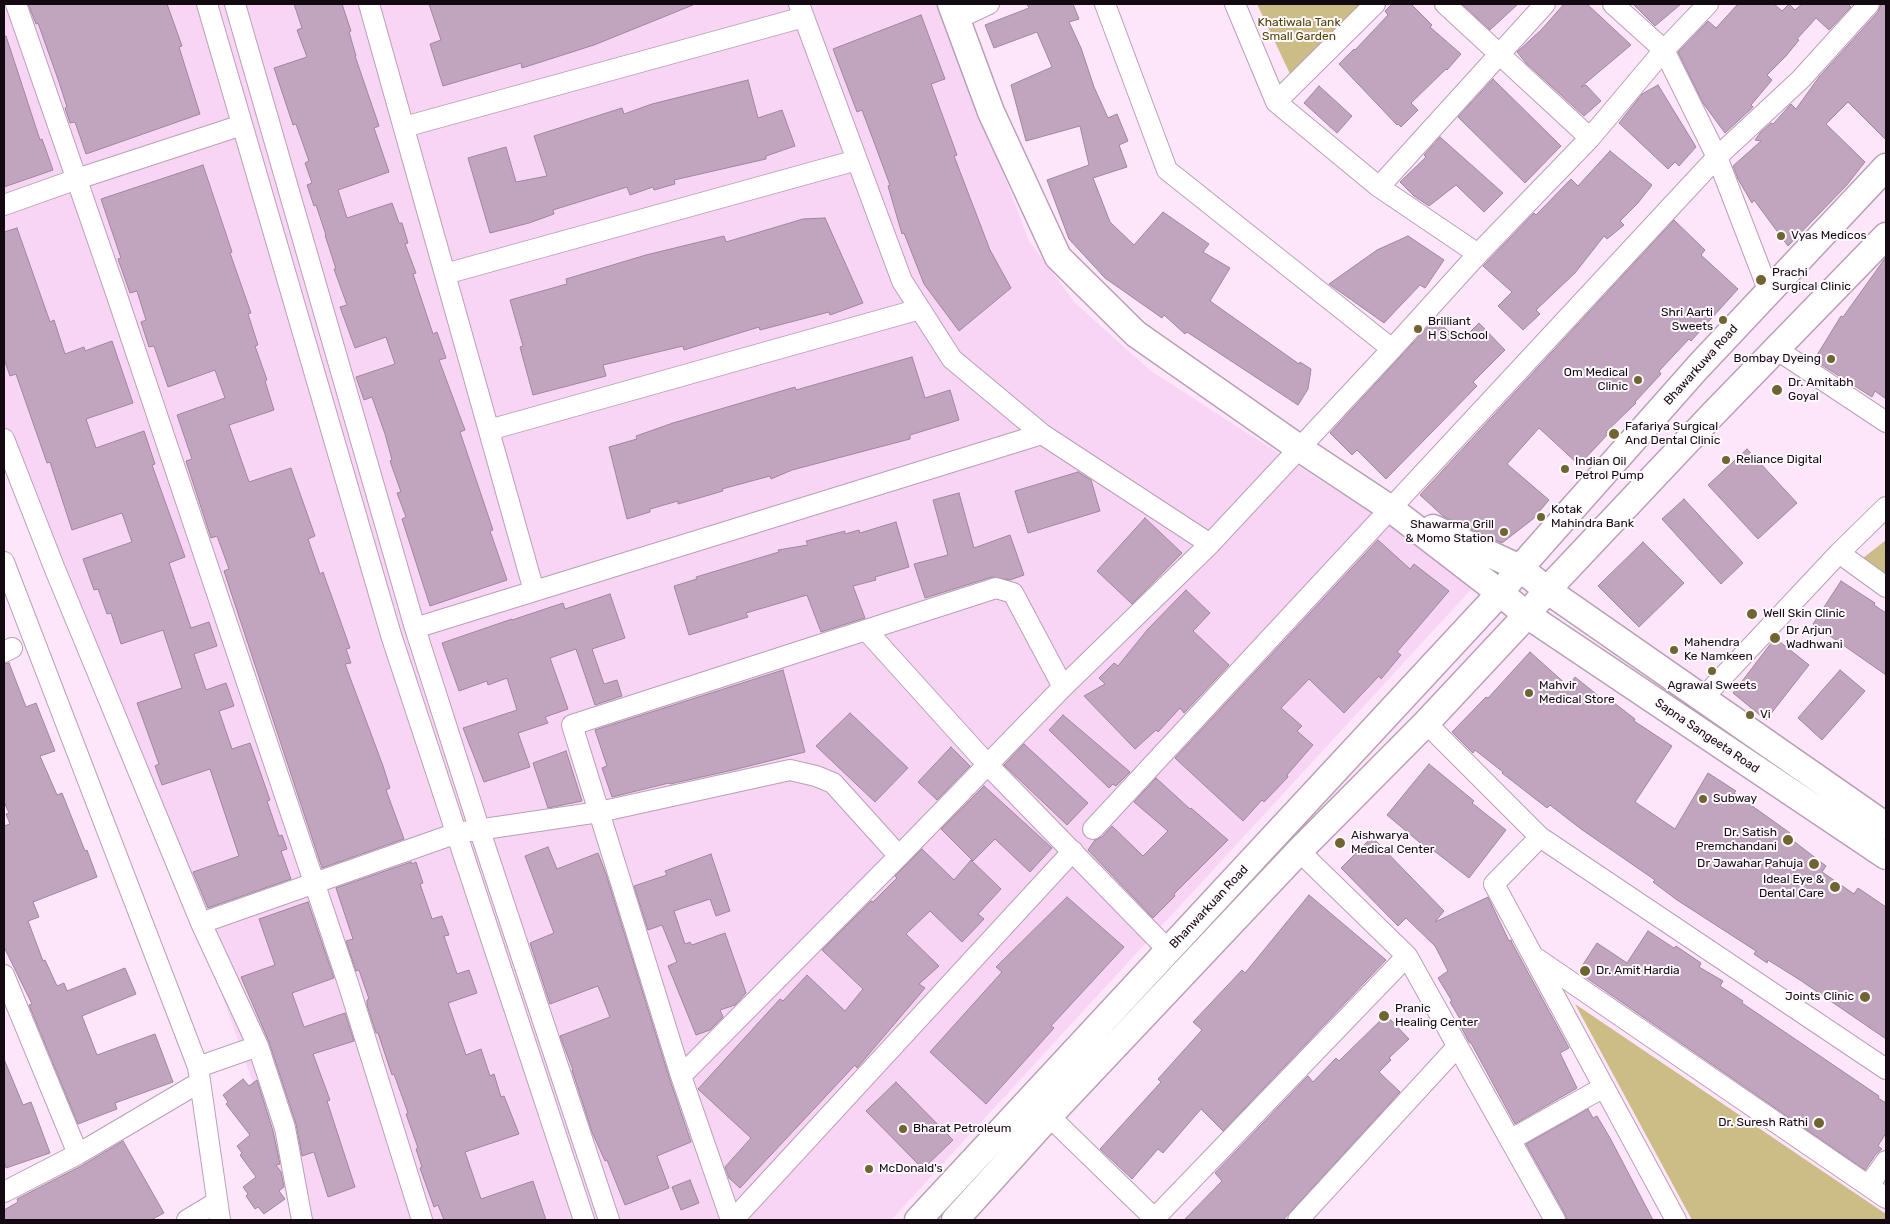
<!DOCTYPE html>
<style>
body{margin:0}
#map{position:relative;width:1890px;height:1224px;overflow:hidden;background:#fde6fa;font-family:Rubik,sans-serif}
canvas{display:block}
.frame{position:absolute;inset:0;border:5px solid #120911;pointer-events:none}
</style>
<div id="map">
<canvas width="1890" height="1224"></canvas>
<div class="frame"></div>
</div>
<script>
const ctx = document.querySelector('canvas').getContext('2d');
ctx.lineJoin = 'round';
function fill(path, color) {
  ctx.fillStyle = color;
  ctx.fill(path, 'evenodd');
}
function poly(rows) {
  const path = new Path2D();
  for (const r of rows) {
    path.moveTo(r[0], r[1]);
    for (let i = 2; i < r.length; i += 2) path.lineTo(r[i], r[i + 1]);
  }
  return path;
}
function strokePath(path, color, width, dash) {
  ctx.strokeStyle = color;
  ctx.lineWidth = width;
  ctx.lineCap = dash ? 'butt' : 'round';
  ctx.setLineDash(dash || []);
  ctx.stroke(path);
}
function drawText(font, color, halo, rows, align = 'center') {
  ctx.font = font + ' Rubik,sans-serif';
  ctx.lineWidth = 4;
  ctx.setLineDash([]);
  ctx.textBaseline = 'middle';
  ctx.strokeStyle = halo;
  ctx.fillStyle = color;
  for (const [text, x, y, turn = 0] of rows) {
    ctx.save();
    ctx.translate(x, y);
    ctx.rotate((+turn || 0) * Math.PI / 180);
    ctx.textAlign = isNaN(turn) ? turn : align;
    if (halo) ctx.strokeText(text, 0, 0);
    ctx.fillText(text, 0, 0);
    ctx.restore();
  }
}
fill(poly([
 [4,4,939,4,1029,241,1075,303,1151,371,1478,582,891,1220,293,1220,255,1089,179,872,4,424]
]), '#f8d5f4');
fill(poly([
 [1257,4,1362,4,1291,76],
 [1886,540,1886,583,1858,562],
 [1575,1004,1886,1214,1886,1220,1692,1220]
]), '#cbbd85');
const building = poly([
 [28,4,167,4,182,46,179,47,200,114,86,154,75,122,70,123,65,108,67,107,59,82,38,23,36,24,28,4],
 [294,4,342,4,351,31,349,32,356,56,355,56,379,126,374,128,389,172,338,190,347,218,392,203,399,223,402,223,408,243,405,244,416,273,413,274,433,334,437,332,446,358,439,360,465,430,460,432,493,530,490,531,507,580,430,606,402,519,406,517,397,493,401,492,390,461,392,460,385,434,372,397,364,400,356,377,395,364,386,337,355,348,340,307,347,305,334,269,336,269,325,235,326,235,316,205,314,206,307,185,312,183,305,163,309,161,296,124,293,125,274,68,307,57,297,30,302,28,294,4],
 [429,4,693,4,693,5,594,45,522,68,521,63,443,86,430,44,441,40,429,4],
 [1027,4,1073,4,1079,19,1069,22,1081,48,1094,87,1108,118,1117,114,1128,141,1119,145,1127,167,1093,178,1110,222,1134,245,1163,212,1209,244,1203,252,1230,268,1210,301,1299,364,1300,362,1311,369,1308,389,1298,405,1187,332,1185,334,1164,315,1162,318,1105,278,1069,239,1047,180,1089,165,1080,126,1026,141,1011,85,1052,67,1037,32,994,48,985,25,1029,8,1027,4],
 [1392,4,1411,4,1432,25,1430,27,1461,54,1447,70,1446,69,1411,103,1418,110,1401,127,1398,124,1397,125,1339,64,1354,49,1355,50,1388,15,1385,11,1392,4],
 [1462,4,1518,4,1490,30,1462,4],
 [1564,4,1587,4,1631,45,1581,87,1586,85,1601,101,1584,116,1526,63,1517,52,1542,29,1564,4],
 [1633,4,1681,4,1655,26,1633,4],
 [1738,4,1774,4,1782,11,1789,4,1795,10,1802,4,1848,4,1851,7,1829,30,1816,18,1797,39,1799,40,1786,56,1767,75,1772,80,1751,105,1753,107,1725,133,1703,103,1678,52,1708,21,1716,28,1738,4],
 [1881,4,1886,4,1886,140,1848,102,1826,124,1865,162,1846,186,1788,246,1754,200,1752,203,1738,179,1733,166,1761,141,1755,140,1760,133,1771,123,1773,124,1791,104,1796,109,1819,77,1878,12,1881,4],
 [921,15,945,79,931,84,957,155,954,156,990,250,1011,288,959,331,924,284,904,233,902,234,888,186,890,185,862,110,857,112,833,49,921,15],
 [4,36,6,36,40,140,42,139,53,170,4,187,4,36],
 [1493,79,1561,146,1525,183,1458,117,1493,79],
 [748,80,758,118,782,110,795,146,766,156,766,159,674,180,675,184,654,190,653,187,630,195,627,187,553,210,554,214,529,223,490,233,468,158,506,147,516,182,547,176,534,136,622,108,624,114,652,104,748,80],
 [1658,85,1696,147,1679,166,1675,162,1668,169,1619,123,1642,94,1658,85],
 [1319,86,1352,116,1337,133,1304,103,1319,86],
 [1440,137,1503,193,1484,212,1456,185,1429,206,1414,196,1400,182,1426,157,1424,155,1440,137],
 [1610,151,1652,185,1638,203,1620,221,1624,225,1607,239,1604,236,1575,273,1536,310,1540,314,1523,330,1498,306,1512,292,1483,266,1534,213,1536,215,1571,179,1578,186,1610,151],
 [203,165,232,252,230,253,251,313,248,314,258,345,255,346,267,380,265,381,274,410,229,425,249,482,291,468,315,536,308,539,320,574,323,572,350,648,346,649,351,663,345,664,383,766,390,788,386,790,404,839,322,868,224,571,229,569,217,536,211,538,186,461,192,459,177,415,225,398,215,370,168,387,154,346,149,347,141,322,146,320,137,291,130,293,118,259,121,258,101,199,203,165],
 [825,218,863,303,830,315,829,312,760,330,759,327,684,350,683,346,603,365,606,376,533,395,520,347,523,346,510,300,567,284,566,279,646,255,724,236,726,242,803,219,825,218],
 [1674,220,1705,250,1701,255,1738,289,1691,341,1689,339,1659,371,1661,374,1635,402,1636,403,1606,432,1608,434,1579,465,1539,428,1507,464,1549,500,1533,519,1502,543,1444,517,1420,495,1674,220],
 [17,228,50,322,54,320,65,354,84,347,85,351,112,341,133,403,86,419,96,448,144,431,155,464,152,465,185,557,169,563,191,628,209,622,217,646,194,654,206,690,226,683,234,706,219,711,232,749,250,743,270,800,267,801,279,836,282,835,287,849,281,851,291,879,208,908,193,872,239,856,210,769,162,785,155,766,159,764,137,703,182,688,163,630,121,644,111,613,107,614,98,589,94,590,83,559,132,542,122,513,72,530,50,462,47,463,16,374,10,376,4,359,4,232,17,228],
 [1408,236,1444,260,1425,288,1420,285,1384,323,1329,284,1377,250,1408,236],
 [1886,257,1886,399,1875,391,1872,397,1814,360,1841,316,1843,317,1886,257],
 [1435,319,1460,342,1479,323,1505,350,1473,382,1477,386,1386,479,1357,450,1352,455,1330,433,1435,319],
 [912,357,925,398,950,390,959,420,910,435,910,439,792,470,771,479,770,476,722,489,723,491,678,504,678,501,650,509,650,512,627,519,609,447,637,439,636,436,673,423,795,387,796,390,912,357],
 [1747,449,1797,503,1758,539,1708,485,1747,449],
 [1078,472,1091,480,1100,511,1028,533,1015,491,1078,472],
 [959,493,974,548,1010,535,1024,575,1010,580,992,577,925,598,914,564,948,555,933,500,959,493],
 [1684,499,1743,563,1721,584,1662,519,1684,499],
 [1145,518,1182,553,1132,604,1097,571,1145,518],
 [896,522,909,567,875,577,876,580,853,586,865,618,821,632,807,595,746,613,748,617,689,635,674,586,697,579,696,577,779,552,778,550,808,545,806,541,845,531,845,534,859,530,860,533,896,522],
 [1378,540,1410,569,1414,564,1449,591,1397,652,1401,655,1381,679,1379,676,1344,713,1309,679,1281,708,1302,726,1297,731,1313,745,1287,775,1288,777,1264,802,1262,800,1243,821,1175,758,1378,540],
 [1643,542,1684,583,1639,627,1598,586,1643,542],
 [1841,581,1875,603,1874,605,1886,613,1886,675,1813,624,1841,581],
 [1186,590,1210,613,1193,631,1229,665,1184,713,1180,708,1158,732,1156,730,1135,749,1084,696,1105,684,1099,678,1114,663,1118,666,1148,629,1186,590],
 [610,594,625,638,592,649,604,684,617,680,622,696,595,705,576,649,550,658,568,709,545,717,548,723,518,733,530,767,484,782,463,728,517,710,507,678,488,685,487,681,459,691,442,643,512,619,512,620,563,603,565,609,610,594],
 [1775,638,1809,665,1766,720,1733,693,1775,638],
 [1530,652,1568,686,1575,677,1606,702,1609,699,1635,719,1634,721,1672,746,1635,802,1675,829,1708,773,1736,791,1734,793,1790,833,1787,836,1826,866,1822,872,1854,894,1858,888,1886,907,1886,1039,1800,980,1768,960,1767,963,1754,954,1756,951,1677,900,1653,882,1655,880,1581,829,1550,805,1547,808,1502,773,1503,772,1475,750,1473,753,1452,732,1486,697,1488,698,1530,652],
 [9,663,26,707,36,703,55,751,40,756,57,795,62,793,85,851,87,850,97,877,33,902,39,917,28,921,43,961,45,960,57,986,64,983,67,991,125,968,136,994,82,1016,97,1055,155,1034,173,1082,115,1103,117,1109,78,1124,29,1005,32,1004,4,947,4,826,10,824,6,814,9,813,4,802,4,664,9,663],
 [783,670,805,752,733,770,670,784,669,783,612,797,602,768,607,766,595,730,783,670],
 [1840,670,1865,691,1822,740,1798,718,1840,670],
 [850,713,908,768,875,802,816,746,850,713],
 [1063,715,1130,772,1116,786,1113,784,1109,788,1049,730,1063,715],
 [1024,744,1088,803,1067,825,1004,765,1024,744],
 [951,747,970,766,937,800,918,782,951,747],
 [566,751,582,801,548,808,533,763,566,751],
 [1429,764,1474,801,1472,803,1506,830,1469,878,1433,850,1431,852,1387,815,1429,764],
 [1156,778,1190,809,1191,808,1228,840,1174,894,1175,896,1153,918,1088,850,1095,840,1102,837,1112,826,1143,856,1168,831,1134,802,1156,778],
 [984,786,1052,848,1030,872,995,839,973,861,941,829,984,786],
 [1372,837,1444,911,1435,922,1488,897,1509,941,1511,940,1512,943,1569,1048,1560,1053,1577,1088,1515,1124,1471,1043,1469,1042,1460,1025,1463,1024,1450,1002,1452,1001,1438,978,1448,971,1435,946,1406,918,1398,926,1341,868,1372,837],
 [548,847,557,869,598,853,606,874,670,1080,691,1142,657,1156,669,1188,625,1205,607,1160,605,1161,592,1132,572,1070,573,1070,560,1036,610,1017,598,986,550,1004,530,943,554,933,525,856,548,847],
 [922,849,954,880,971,860,1001,889,978,914,984,919,962,942,930,911,906,934,939,966,919,984,925,988,857,1068,855,1065,740,1188,729,1178,725,1167,751,1138,698,1089,780,999,783,1001,807,975,845,1011,863,989,822,950,871,901,873,902,897,878,895,876,922,849],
 [711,854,730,911,716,916,710,899,674,911,685,944,690,942,692,945,725,933,746,993,735,1005,720,1010,723,1017,710,1030,696,1035,668,966,677,962,662,925,648,930,634,886,667,875,665,871,711,854],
 [411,862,412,864,416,862,423,883,420,884,432,919,442,916,449,935,444,936,457,974,469,970,477,993,448,1003,466,1055,481,1049,490,1076,494,1074,501,1097,504,1096,519,1134,465,1152,481,1199,533,1181,546,1220,444,1220,438,1205,434,1207,420,1168,422,1167,416,1149,418,1148,406,1114,408,1113,394,1074,392,1075,378,1033,376,1033,367,1005,367,1000,369,999,359,970,356,971,346,941,353,939,336,888,411,862],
 [1309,895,1386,960,1223,1131,1201,1109,1163,1153,1158,1149,1132,1179,1100,1149,1161,1082,1158,1079,1202,1030,1193,1022,1242,970,1245,973,1309,895],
 [1067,897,1124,947,1051,1026,1054,1028,986,1104,930,1052,1002,972,996,967,1067,897],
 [308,902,334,978,292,993,304,1027,345,1013,354,1041,313,1054,330,1100,327,1101,355,1187,328,1197,314,1152,302,1156,296,1124,269,1042,241,977,275,965,259,919,308,902],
 [1648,931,1674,948,1676,946,1701,963,1699,967,1723,981,1720,986,1743,1001,1742,1003,1879,1096,1878,1098,1886,1103,1886,1133,1878,1146,1882,1149,1876,1154,1865,1170,1578,972,1597,943,1627,963,1648,931],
 [1386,1015,1409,1039,1389,1058,1391,1060,1379,1072,1400,1092,1283,1220,1184,1220,1222,1181,1215,1173,1308,1076,1313,1082,1336,1058,1339,1061,1386,1015],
 [4,1059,23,1105,31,1102,50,1153,6,1168,4,1161,4,1059],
 [243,1079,249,1086,257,1080,273,1131,280,1164,276,1165,281,1172,284,1187,279,1191,285,1199,264,1214,258,1207,255,1209,246,1196,248,1194,243,1187,256,1177,240,1155,242,1153,237,1146,250,1135,226,1104,228,1102,223,1095,243,1079],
 [896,1082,953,1140,923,1169,866,1111,896,1082],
 [1588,1109,1593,1118,1597,1116,1610,1138,1653,1220,1567,1220,1565,1214,1526,1144,1588,1109],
 [123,1141,164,1213,151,1220,4,1220,4,1210,18,1202,17,1199,83,1165,123,1141],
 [690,1180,699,1203,681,1210,672,1187,690,1180]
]);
fill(building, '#c1a5be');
strokePath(building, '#a0869e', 1);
const minor = poly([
 [16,4,115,290,348,983,422,1220],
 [207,4,391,635,584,1220],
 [235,4,415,628,480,831,609,1220],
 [369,4,534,591],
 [799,4,902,281,952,359,1042,434,1210,544],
 [1105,4,1167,170,1392,349],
 [1235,4,1276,102,1379,187,1478,254],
 [1445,4,1590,138],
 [1613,4,1664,50,1717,157,1769,292],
 [957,19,989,4],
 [1276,102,1375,4],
 [404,127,804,17],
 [1379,187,1545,4],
 [4,205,77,179,242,125],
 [445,274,857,160],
 [1776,349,1886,422],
 [489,430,920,309],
 [4,439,54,567,201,923,258,1046,285,1128,302,1220],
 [1839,553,1886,587],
 [4,562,198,1067,220,1220],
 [415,628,1042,434],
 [866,630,987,764,1169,951],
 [4,652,12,648],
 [1703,698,1839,553,1886,507],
 [1426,723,1540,837,1886,1069],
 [1093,829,1717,157,1801,79,1869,4],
 [1540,837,1494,884,1676,1220],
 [1299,851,1407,956,1555,1220],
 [201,923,457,833,599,812,790,770,816,776,833,783,899,856],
 [1536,958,1886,1198],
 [4,975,78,1154],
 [198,1067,258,1046],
 [681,1076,899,856,1063,687,1210,544,1392,349,1478,254,1590,138,1664,50,1708,4],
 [1049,1116,1156,1220],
 [1510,1140,1604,1087],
 [1869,1185,1886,1161],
 [4,1192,78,1154,200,1082],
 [187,1220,217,1202],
 [731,1220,681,1076,572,725,996,588,1013,593,1063,687],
 [733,1220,1073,851],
 [1153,1220,1407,956],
 [1298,1220,1457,1047]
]);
const major = poly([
 [1886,236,1713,414,1547,590,1886,826],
 [1433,528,1520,568,1547,590,1527,615,1500,593,1520,568,1698,367,1886,167],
 [918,1220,1500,593,1391,509,1299,448,1136,334,1058,257,991,112,951,4],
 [955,1220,1049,1116,1299,851,1426,723,1527,615,1886,856]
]);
strokePath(minor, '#ba9fb7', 22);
strokePath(major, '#ba9fb7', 29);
strokePath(minor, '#fff', 20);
strokePath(major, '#fff', 26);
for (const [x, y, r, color] of [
 [1781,236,5,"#706431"],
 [1761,280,6,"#706431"],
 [1723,320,5,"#706431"],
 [1418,329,5,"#706431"],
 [1831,359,5,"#706431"],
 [1638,380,5,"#706431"],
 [1777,390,6,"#706431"],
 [1614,434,6,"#706431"],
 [1726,460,5,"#706431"],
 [1565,469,5,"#706431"],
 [1541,517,5,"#706431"],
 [1504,532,5,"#706431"],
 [1752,614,6,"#706431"],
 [1775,638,6,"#706431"],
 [1674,650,5,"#706431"],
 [1712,671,5,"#706431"],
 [1529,693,5,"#706431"],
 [1750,715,5,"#706431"],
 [1703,799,5,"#706431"],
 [1788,840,6,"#706431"],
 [1340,843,6,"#706431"],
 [1814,864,6,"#706431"],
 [1835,887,6,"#706431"],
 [1585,971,6,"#706431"],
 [1865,997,6,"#706431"],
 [1384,1016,6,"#706431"],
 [1819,1123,6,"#706431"],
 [903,1129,5,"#706431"],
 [869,1169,5,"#706431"]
]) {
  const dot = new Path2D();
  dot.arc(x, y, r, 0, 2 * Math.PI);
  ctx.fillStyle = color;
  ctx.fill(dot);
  strokePath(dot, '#fff9fe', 2);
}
drawText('12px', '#514303', '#fff9fe', [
 ["Khatiwala Tank",1299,23],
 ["Small Garden",1299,37]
]);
drawText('12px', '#120911', '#fff9fe', [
 ["Vyas Medicos",1791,236],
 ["Prachi",1772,273],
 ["Surgical Clinic",1772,287],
 ["Shri Aarti",1713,313,"right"],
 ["Sweets",1713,327,"right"],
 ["Brilliant",1428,322],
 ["H S School",1428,336],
 ["Bombay Dyeing",1821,359,"right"],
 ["Om Medical",1628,373,"right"],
 ["Clinic",1628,387,"right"],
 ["Dr. Amitabh",1788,383],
 ["Goyal",1788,397],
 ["Fafariya Surgical",1625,427],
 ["And Dental Clinic",1625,441],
 ["Reliance Digital",1736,460],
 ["Indian Oil",1575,462],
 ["Petrol Pump",1575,476],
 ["Kotak",1551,510],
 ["Mahindra Bank",1551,524],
 ["Shawarma Grill",1494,525,"right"],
 ["& Momo Station",1494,539,"right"],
 ["Well Skin Clinic",1763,614],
 ["Dr Arjun",1786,631],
 ["Wadhwani",1786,645],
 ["Mahendra",1684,643],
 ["Ke Namkeen",1684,657],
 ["Mahvir",1539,686],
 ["Medical Store",1539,700],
 ["Agrawal Sweets",1712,686,"center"],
 ["Vi",1760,715],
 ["Subway",1713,799],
 ["Dr. Satish",1777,833,"right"],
 ["Premchandani",1777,847,"right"],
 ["Aishwarya",1351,836],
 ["Medical Center",1351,850],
 ["Dr Jawahar Pahuja",1803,864,"right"],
 ["Ideal Eye &",1824,880,"right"],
 ["Dental Care",1824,894,"right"],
 ["Dr. Amit Hardia",1596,971],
 ["Joints Clinic",1854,997,"right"],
 ["Pranic",1395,1009],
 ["Healing Center",1395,1023],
 ["Dr. Suresh Rathi",1808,1123,"right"],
 ["Bharat Petroleum",913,1129],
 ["McDonald's",879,1169]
], 'left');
drawText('12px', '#120911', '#fff9fe', [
 ["Bhawarkuwa Road",1701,365,-48],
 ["Sapna Sangeeta Road",1707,736,34],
 ["Bhanwarkuan Road",1209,907,-47]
]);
</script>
